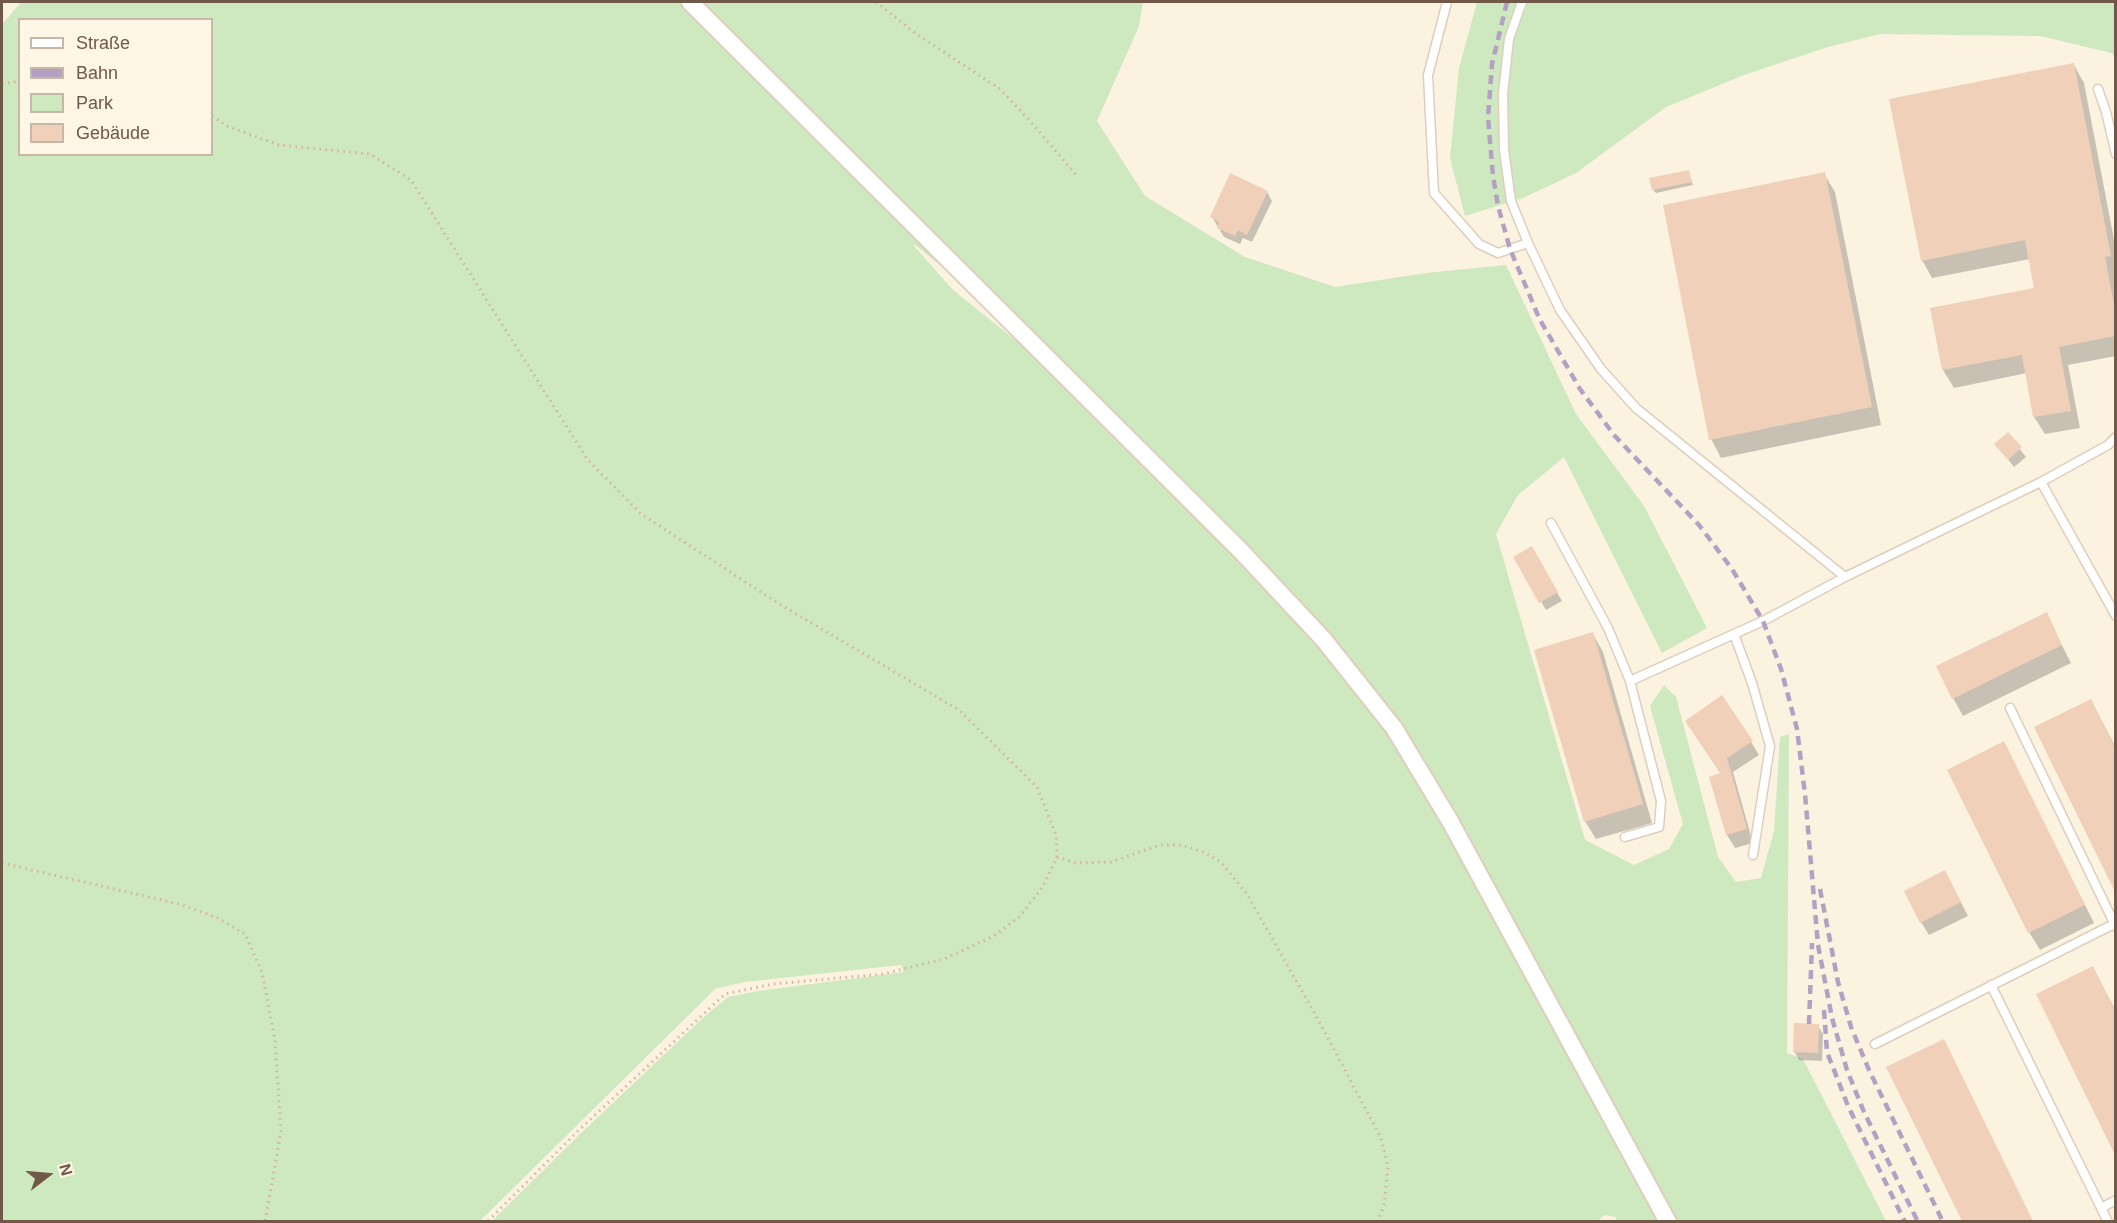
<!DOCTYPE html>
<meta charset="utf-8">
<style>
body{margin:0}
#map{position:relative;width:2117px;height:1223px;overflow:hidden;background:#fbf2e0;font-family:Helvetica,sans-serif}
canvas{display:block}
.frame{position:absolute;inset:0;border:3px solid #715848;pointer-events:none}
.legend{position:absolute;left:18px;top:18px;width:195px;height:138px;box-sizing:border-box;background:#fff6e5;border:2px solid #c6b7a6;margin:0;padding:8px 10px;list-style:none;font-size:18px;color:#715848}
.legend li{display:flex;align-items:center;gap:12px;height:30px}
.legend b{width:30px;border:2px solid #c6b7a6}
.north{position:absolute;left:18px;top:1145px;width:60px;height:60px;-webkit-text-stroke:4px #fff6e5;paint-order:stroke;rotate:74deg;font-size:16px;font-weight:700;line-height:24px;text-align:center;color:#715848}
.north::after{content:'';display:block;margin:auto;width:21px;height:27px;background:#715848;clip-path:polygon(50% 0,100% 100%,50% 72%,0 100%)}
</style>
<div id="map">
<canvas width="2117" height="1223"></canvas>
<div class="frame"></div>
<ul class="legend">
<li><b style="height:8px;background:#fff"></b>Straße</li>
<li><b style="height:8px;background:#b4a0c3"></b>Bahn</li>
<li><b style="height:16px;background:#cee8bf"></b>Park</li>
<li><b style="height:16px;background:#f0d0b8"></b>Gebäude</li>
</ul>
<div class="north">N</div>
</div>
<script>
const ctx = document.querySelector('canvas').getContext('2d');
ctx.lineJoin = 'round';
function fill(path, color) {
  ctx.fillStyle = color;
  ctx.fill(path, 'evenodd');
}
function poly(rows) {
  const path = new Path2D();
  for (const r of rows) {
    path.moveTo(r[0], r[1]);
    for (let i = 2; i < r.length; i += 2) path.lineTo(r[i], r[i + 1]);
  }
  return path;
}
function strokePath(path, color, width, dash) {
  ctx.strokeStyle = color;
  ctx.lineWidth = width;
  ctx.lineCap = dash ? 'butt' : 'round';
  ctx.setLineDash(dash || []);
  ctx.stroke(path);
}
fill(poly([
 [21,2,1143,2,1139,26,1097,121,1145,196,1245,257,1335,287,1426,273,1506,265,1576,414,1644,506,1707,628,1662,653,1564,457,1518,495,1496,534,1585,840,1634,865,1669,849,1683,824,1650,706,1664,685,1676,697,1718,857,1736,882,1761,878,1774,831,1780,737,1789,734,1787,1053,1803,1059,1886,1221,1617,1222,1616,1217,1605,1215,1596,1222,492,1221,580,1134,704,1017,728,997,758,991,904,972,901,965,744,982,715,989,480,1221,2,1221,2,23,6,20],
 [20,20,212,20,212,154,20,154],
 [914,244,1088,386,1084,395,953,290,914,246],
 [1477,2,2115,2,2115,57,2111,53,2041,36,1880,34,1828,47,1744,75,1666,107,1576,173,1523,198,1465,216,1450,158,1459,68]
]), '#cee8bf');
fill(poly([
 [2074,65,2084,83,2116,250,2116,274,2114,274,2116,283,2116,356,2068,365,2080,428,2045,434,2034,417,2027,373,1954,388,1943,370,1931,309,2036,289,2030,259,1932,278,1922,260],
 [1688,171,1693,185,1656,193,1653,190],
 [1824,174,1835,192,1881,425,1721,458,1711,439],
 [1267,192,1272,201,1252,242,1243,238,1240,244,1224,237,1212,217],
 [2008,434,2026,457,2014,467,1996,444],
 [1531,548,1562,601,1546,610,1515,558],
 [2046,614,2071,663,1963,716,1953,698],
 [1593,634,1603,652,1652,823,1596,839,1585,821],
 [2091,700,2116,748,2116,889,2036,727],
 [1695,734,1751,742,1759,755,1733,772,1753,843,1735,848,1727,835,1722,775],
 [2004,743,2094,923,2040,950,2029,932],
 [1952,885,1968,916,1929,935,1921,922],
 [2093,968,2116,1011,2116,1152,2038,995],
 [1818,1026,1823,1034,1822,1061,1799,1060,1794,1051],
 [1953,1059,2033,1222,1964,1222,1888,1068]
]), '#0003');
fill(poly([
 [2074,63,2111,256,2105,257,2115,310,2115,336,2059,347,2071,411,2033,417,2022,355,1942,370,1930,308,2034,288,2025,240,1921,261,1889,99],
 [1689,170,1692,182,1652,190,1649,178],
 [1825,172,1872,407,1709,440,1663,205],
 [1230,173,1268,191,1247,235,1238,230,1235,236,1217,228,1219,222,1210,217],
 [2008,432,2022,447,2008,460,1994,444],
 [1532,546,1558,592,1539,603,1513,557],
 [2047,612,2062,645,1952,699,1936,666],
 [1593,632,1643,804,1584,822,1534,650],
 [1722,695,1753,741,1727,758,1747,829,1726,835,1709,777,1720,773,1685,721],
 [2091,699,2115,748,2115,892,2034,727],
 [2004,741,2085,905,2028,933,1947,770],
 [1945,870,1961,902,1920,923,1904,891],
 [2093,966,2115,1011,2115,1155,2036,994],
 [1794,1023,1819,1024,1818,1053,1793,1052],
 [1944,1039,2033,1221,1962,1221,1886,1067]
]), '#f0d0b8');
const lane = poly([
 [1447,2,1428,75,1434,193,1479,244,1498,253,1528,243],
 [1522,2,1509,39,1503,94,1504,150,1511,201,1528,243,1560,310,1601,369,1636,408,1845,577],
 [2098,89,2106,112,2116,154],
 [2041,482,2116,616],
 [1551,523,1608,628,1630,681],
 [1734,634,1752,683,1770,746,1753,855],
 [2010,708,2116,927],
 [1625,837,1659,827,1661,801,1630,681,1763,621,1845,577,2041,482,2108,445,2116,437],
 [1991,985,2108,1222],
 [1875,1044,2116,923],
 [2101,1208,2116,1200]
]);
const street = poly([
 [690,2,1240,550,1324,640,1394,728,1450,821,1668,1222]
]);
strokePath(lane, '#dfcebc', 11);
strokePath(street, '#dfcebc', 20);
strokePath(poly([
 [876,2,915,33,1000,89,1031,122,1077,176],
 [2,84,20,81],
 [212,116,227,126,279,145,370,154,411,180,587,459,641,514,781,605,959,710,1037,787,1056,835,1057,857,1042,888,1019,917,994,936,944,959,883,974,773,984,725,994,578,1131,487,1222],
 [1057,857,1075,863,1111,862,1160,845,1182,845,1203,852,1221,862,1247,894,1320,1023,1381,1138,1388,1167,1384,1205,1378,1222],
 [2,863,179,904,216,917,245,934,262,972,275,1041,281,1131,265,1222]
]), '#d5b49c', 3, [1.5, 4.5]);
strokePath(lane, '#fff', 8);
strokePath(street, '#fff', 16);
strokePath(poly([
 [1507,2,1492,64,1488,118,1493,176,1498,206,1510,249,1540,320,1580,389,1614,435,1699,525,1732,569,1763,621,1781,669,1797,729,1805,794,1818,945,1832,1018,1847,1070,1864,1112,1918,1222],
 [1820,889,1838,982,1851,1027,1869,1070,1943,1222],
 [1824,1010,1827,1052,1848,1106,1905,1222],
 [1809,1024,1812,943]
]), '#b4a0c3', 4.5, [9, 6]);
</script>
